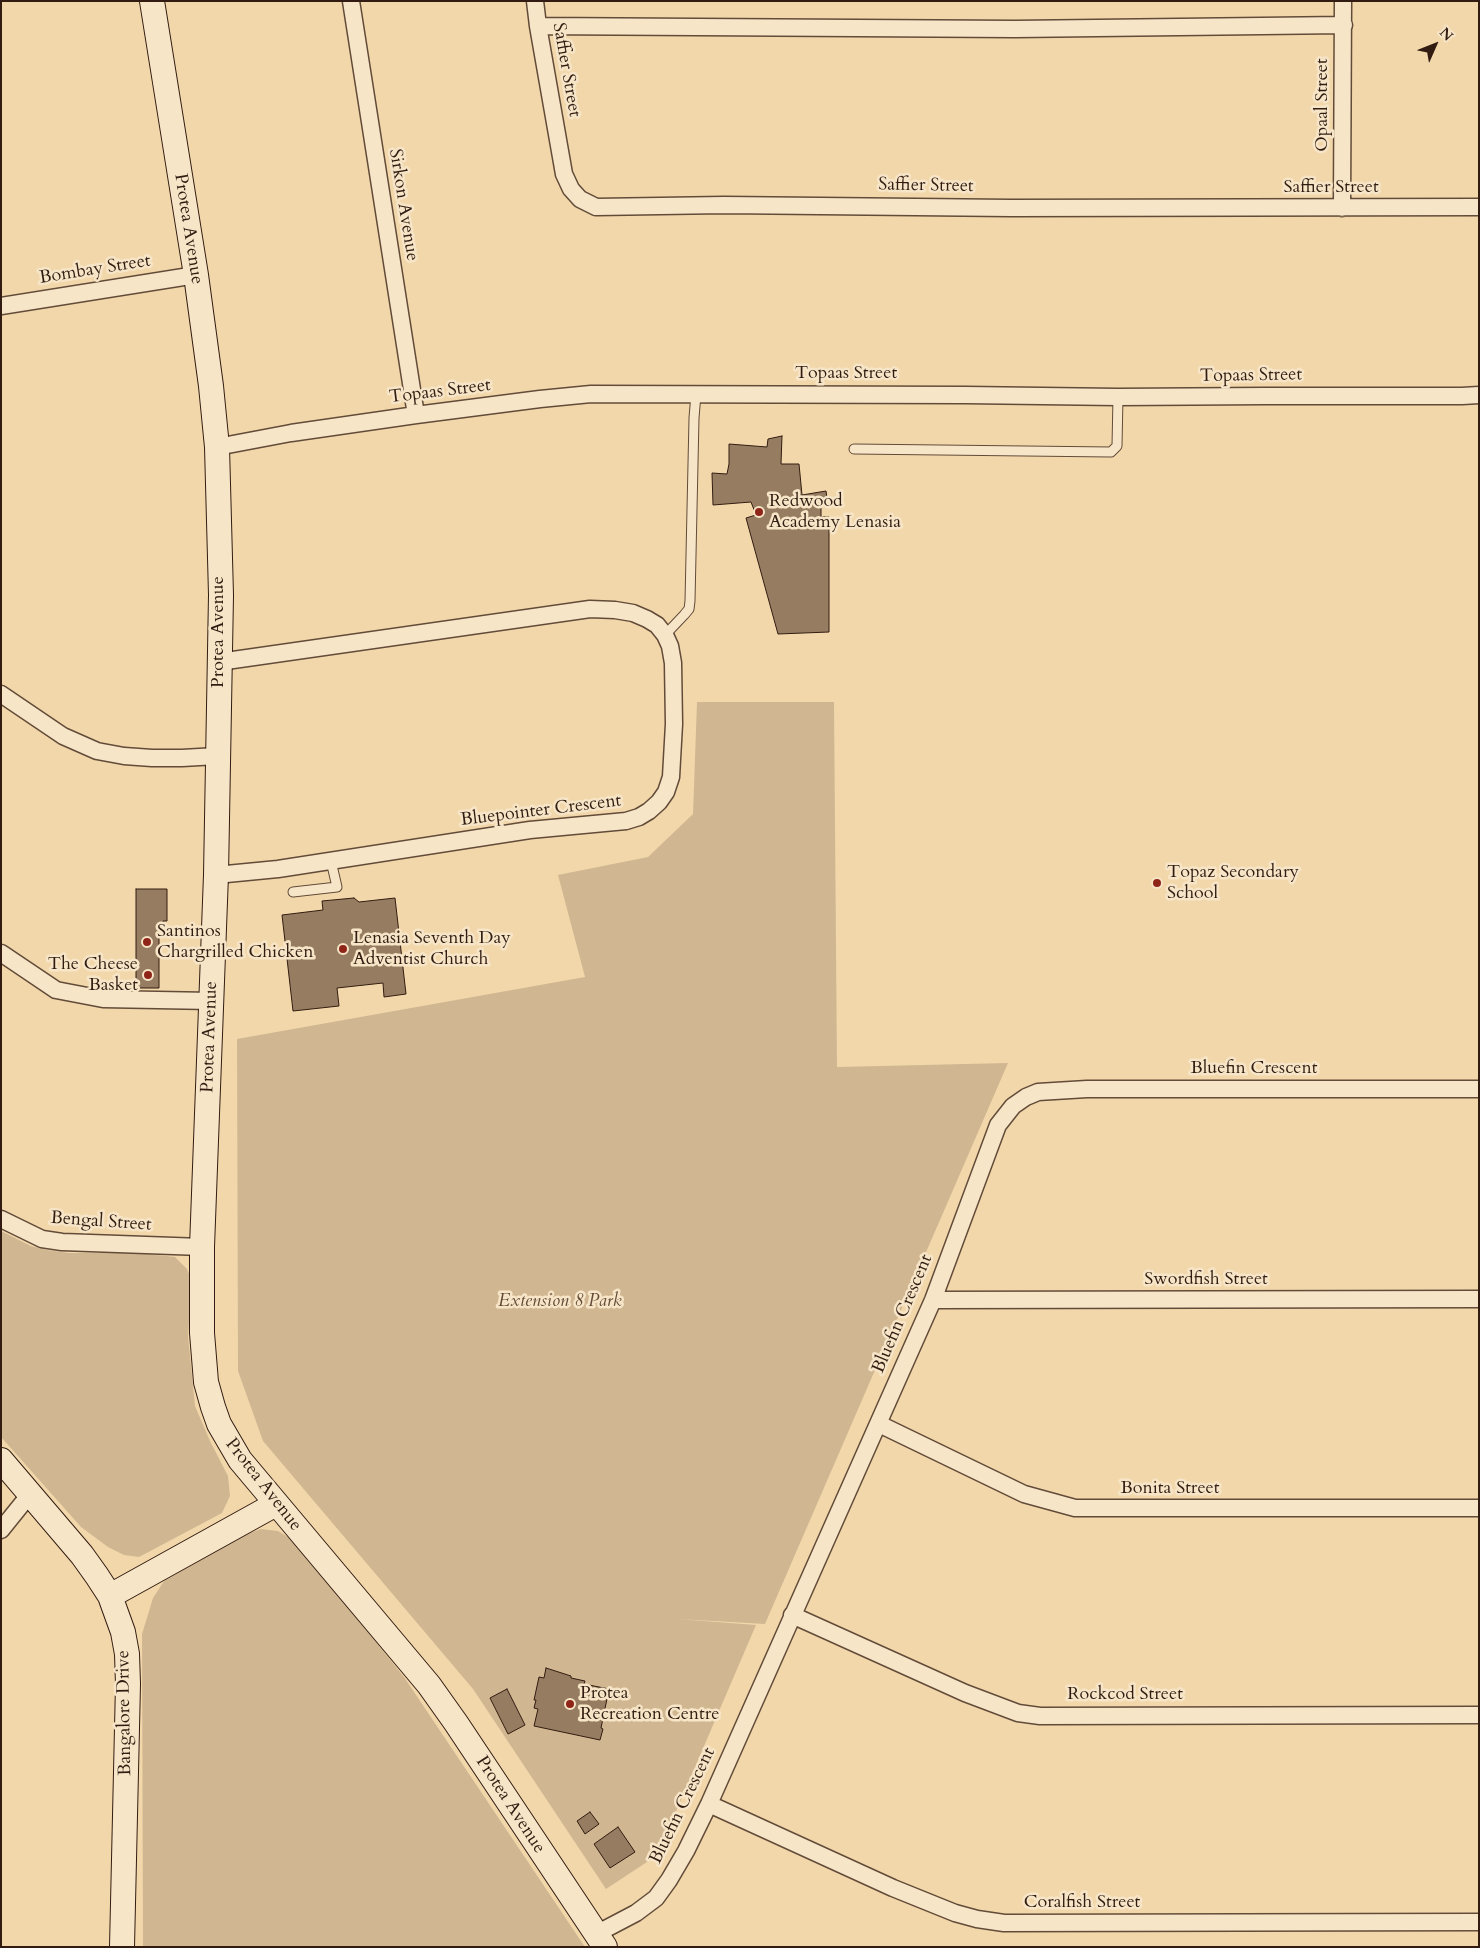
<!DOCTYPE html>
<style>
body{margin:0}
#map{position:relative;width:1480px;height:1948px;overflow:hidden;background:#f2d7ab;font-family:Cardo,serif}
canvas{display:block}
.frame{position:absolute;inset:0;border:2px solid #321c11;pointer-events:none}
.north{position:absolute;left:1410px;top:20px;width:50px;height:50px;-webkit-text-stroke:4px #f7e5c8;paint-order:stroke;rotate:46deg;font-size:14px;font-weight:700;line-height:20px;text-align:center;color:#321c11}
.north::after{content:'';display:block;margin:auto;width:18px;height:22px;background:#321c11;clip-path:polygon(50% 0,100% 100%,50% 72%,0 100%)}
</style>
<div id="map">
<canvas width="1480" height="1948"></canvas>
<div class="frame"></div>
<div class="north">N</div>
</div>
<script>
const ctx = document.querySelector('canvas').getContext('2d');
ctx.lineJoin = 'round';
function fill(path, color) {
  ctx.fillStyle = color;
  ctx.fill(path, 'evenodd');
}
function poly(rows) {
  const path = new Path2D();
  for (const r of rows) {
    path.moveTo(r[0], r[1]);
    for (let i = 2; i < r.length; i += 2) path.lineTo(r[i], r[i + 1]);
  }
  return path;
}
function strokePath(path, color, width, dash) {
  ctx.strokeStyle = color;
  ctx.lineWidth = width;
  ctx.lineCap = dash ? 'butt' : 'round';
  ctx.setLineDash(dash || []);
  ctx.stroke(path);
}
function drawText(font, color, halo, rows, align = 'center') {
  ctx.font = font + ' Cardo,serif';
  ctx.lineWidth = 5;
  ctx.setLineDash([]);
  ctx.textBaseline = 'middle';
  ctx.strokeStyle = halo;
  ctx.fillStyle = color;
  for (const [text, x, y, turn = 0] of rows) {
    ctx.save();
    ctx.translate(x, y);
    ctx.rotate((+turn || 0) * Math.PI / 180);
    ctx.textAlign = isNaN(turn) ? turn : align;
    if (halo) ctx.strokeText(text, 0, 0);
    ctx.fillText(text, 0, 0);
    ctx.restore();
  }
}
fill(poly([
 [697,702,834,702,837,1067,1008,1063,765,1624,678,1619,756,1625,665,1837,647,1862,606,1889,473,1689,263,1441,238,1371,237,1039,585,977,558,875,648,857,693,814],
 [1,1231,31,1246,47,1250,69,1253,139,1253,175,1257,187,1269,192,1281,188,1336,195,1406,210,1441,228,1476,230,1496,222,1513,139,1557,124,1555,108,1547,81,1527,1,1437],
 [261,1529,278,1531,296,1542,404,1677,585,1947,143,1947,142,1634,153,1598,164,1581,247,1534]
]), '#d1b791');
const building = poly([
 [782,436,781,464,799,464,802,495,826,491,828,505,821,505,821,517,829,517,829,632,778,634,746,518,756,515,751,502,713,505,712,473,727,474,729,464,729,444,767,447,768,439,782,436],
 [136,889,167,889,167,921,163,921,163,928,159,928,159,988,136,988,136,889],
 [354,898,359,902,395,898,406,994,384,997,383,983,337,988,339,1006,293,1011,282,915,323,910,322,901,354,898],
 [546,1668,571,1676,571,1678,585,1681,584,1684,609,1689,601,1728,603,1729,600,1740,534,1726,538,1709,534,1708,536,1700,534,1700,539,1677,544,1678,546,1668],
 [507,1689,525,1725,508,1734,490,1698,507,1689],
 [590,1812,599,1824,585,1834,577,1821,590,1812],
 [618,1827,635,1852,610,1868,594,1844,618,1827]
]);
fill(building, '#967d61');
strokePath(building, '#321c11', 1);
const lane = poly([
 [854,449,1111,452,1117,446,1118,397],
 [665,635,684,615,689,609,690,601,694,418,696,394],
 [293,892,337,887,331,861]
]);
const street = poly([
 [351,1,416,415],
 [535,1,538,26,564,174,571,189,580,199,596,207,724,205,1011,208,1479,207],
 [538,26,1015,29,1344,25],
 [1342,208,1343,1],
 [1,306,196,275],
 [217,447,291,433,416,415,540,399,591,394,965,395,1118,397,1265,396,1462,396,1479,395],
 [1,694,63,736,97,751,124,756,152,758,182,758,217,756],
 [216,875,278,869,530,830,626,821,639,817,649,811,659,802,666,792,671,777,674,724,673,663,670,646,665,635,657,625,647,619,633,613,615,610,590,609,219,662],
 [1,953,56,990,103,999,212,1001],
 [1,1219,42,1239,62,1242,202,1247],
 [933,1300,1479,1299],
 [879,1424,1024,1494,1075,1508,1479,1508],
 [1,1530,30,1494],
 [792,1615,965,1693,1018,1713,1040,1716,1479,1715],
 [709,1804,893,1888,955,1913,977,1919,1004,1923,1479,1922],
 [596,1934,636,1913,656,1898,669,1880,686,1851,709,1804,933,1300,998,1125,1013,1106,1026,1097,1038,1092,1087,1089,1479,1089]
]);
const secondary = poly([
 [152,1,196,275,211,386,217,447,221,595,216,875,202,1247,202,1333,206,1382,213,1407,219,1424,240,1460,429,1685,456,1723,605,1947],
 [1,1460,82,1555,97,1576,110,1596,123,1632,127,1654,128,1684,122,1947],
 [110,1596,276,1504]
]);
strokePath(lane, '#624b38', 11);
strokePath(street, '#624b38', 19);
strokePath(secondary, '#321c11', 26);
strokePath(lane, '#f7e5c8', 9);
strokePath(street, '#f7e5c8', 16);
strokePath(secondary, '#f7e5c8', 24);
for (const [x, y, r, color] of [
 [759,512,5,"#8f2418"],
 [1157,883,5,"#8f2418"],
 [147,942,5,"#8f2418"],
 [343,949,5,"#8f2418"],
 [148,975,5,"#8f2418"],
 [570,1704,5,"#8f2418"]
]) {
  const dot = new Path2D();
  dot.arc(x, y, r, 0, 2 * Math.PI);
  ctx.fillStyle = color;
  ctx.fill(dot);
  strokePath(dot, '#f7e5c8', 2);
}
drawText('18px', '#321c11', '#f7e5c8', [
 ["Saffier Street",566,70,80],
 ["Opaal Street",1323,105,-90],
 ["Saffier Street",926,186,1],
 ["Saffier Street",1331,188],
 ["Sirkon Avenue",403,205,81],
 ["Protea Avenue",188,229,81],
 ["Bombay Street",95,270,-9],
 ["Topaas Street",846,374],
 ["Topaas Street",1251,376,-1],
 ["Topaas Street",440,392,-7],
 ["Protea Avenue",219,632,-90],
 ["Bluepointer Crescent",541,811,-7],
 ["Protea Avenue",210,1037,-88],
 ["Bluefin Crescent",1254,1069],
 ["Bengal Street",101,1222,4],
 ["Swordfish Street",1206,1280],
 ["Bluefin Crescent",903,1314,-67],
 ["Protea Avenue",263,1485,52],
 ["Bonita Street",1170,1489],
 ["Rockcod Street",1125,1695],
 ["Bangalore Drive",125,1713,-91],
 ["Protea Avenue",510,1805,57],
 ["Bluefin Crescent",683,1806,-64],
 ["Coralfish Street",1082,1903]
]);
drawText('18px', '#321c11', '#f7e5c8', [
 ["Redwood",769,502],
 ["Academy Lenasia",769,523],
 ["Topaz Secondary",1167,873],
 ["School",1167,894],
 ["Santinos",157,932],
 ["Chargrilled Chicken",157,953],
 ["Lenasia Seventh Day",353,939],
 ["Adventist Church",353,960],
 ["The Cheese",138,965,"right"],
 ["Basket",138,986,"right"],
 ["Protea",580,1694],
 ["Recreation Centre",580,1715]
], 'left');
drawText('italic 18px', '#624a37', '#f7e5c8', [
 ["Extension 8 Park",560,1302]
]);
</script>
